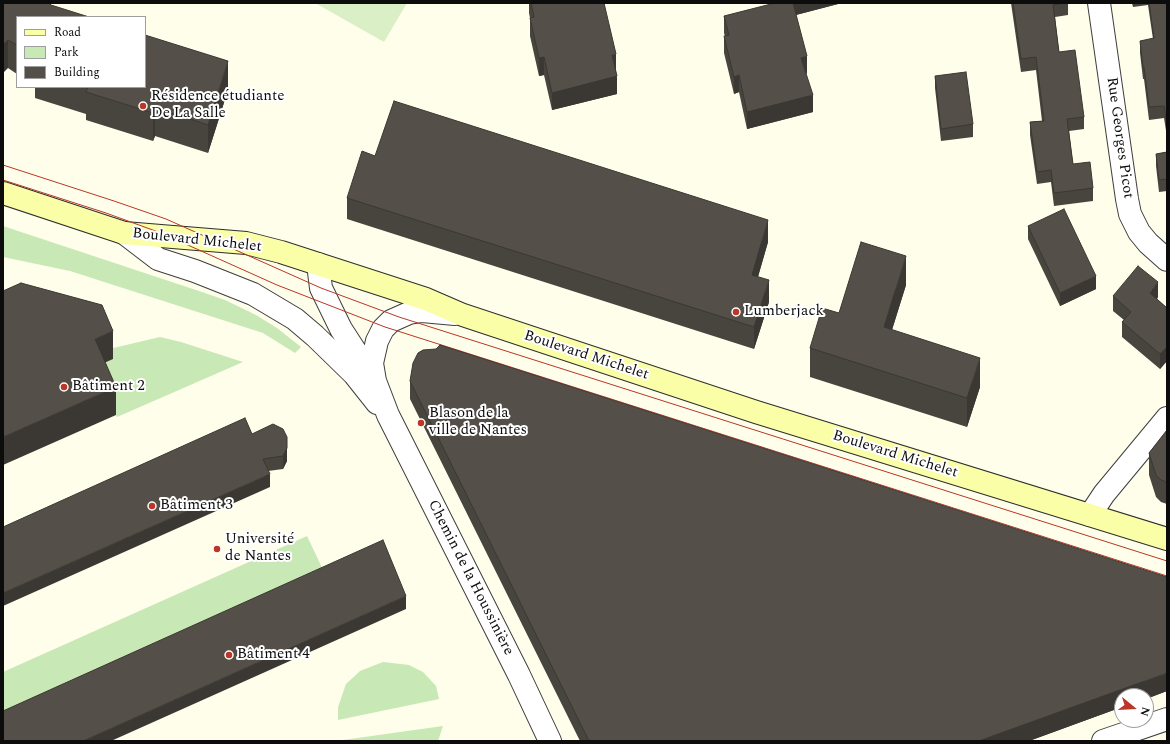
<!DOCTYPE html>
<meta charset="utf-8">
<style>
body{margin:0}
#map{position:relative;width:1170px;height:744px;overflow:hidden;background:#fffeeb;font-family:Spectral,serif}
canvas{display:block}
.frame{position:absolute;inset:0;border:4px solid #0c0c0c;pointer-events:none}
.legend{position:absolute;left:16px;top:16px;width:130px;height:72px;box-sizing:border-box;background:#fff;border:1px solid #9e9e9e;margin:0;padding:5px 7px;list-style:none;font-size:12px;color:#0c0c0c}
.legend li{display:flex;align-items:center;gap:8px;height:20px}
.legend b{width:20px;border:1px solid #9e9e9e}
.north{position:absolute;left:1114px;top:688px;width:40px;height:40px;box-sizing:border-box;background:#fff;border:1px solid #9e9e9e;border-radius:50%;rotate:108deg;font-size:11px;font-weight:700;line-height:16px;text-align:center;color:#0c0c0c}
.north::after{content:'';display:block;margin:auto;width:14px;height:18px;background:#ba3626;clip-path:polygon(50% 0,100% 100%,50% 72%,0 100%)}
</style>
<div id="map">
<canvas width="1170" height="744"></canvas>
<div class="frame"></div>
<ul class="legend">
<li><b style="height:5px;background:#fafea6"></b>Road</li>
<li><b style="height:11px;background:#c8e8b5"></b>Park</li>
<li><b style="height:11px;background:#544f48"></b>Building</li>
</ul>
<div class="north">N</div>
</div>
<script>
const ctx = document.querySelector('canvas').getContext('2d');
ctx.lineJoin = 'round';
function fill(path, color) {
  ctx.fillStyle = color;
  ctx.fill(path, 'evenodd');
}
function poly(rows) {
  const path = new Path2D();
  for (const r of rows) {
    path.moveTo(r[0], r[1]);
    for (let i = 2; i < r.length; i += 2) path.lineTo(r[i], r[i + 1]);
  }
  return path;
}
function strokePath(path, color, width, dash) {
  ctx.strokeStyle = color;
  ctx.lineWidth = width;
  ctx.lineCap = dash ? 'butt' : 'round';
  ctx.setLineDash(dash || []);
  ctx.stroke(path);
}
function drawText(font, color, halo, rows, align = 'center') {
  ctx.font = font + ' Spectral,serif';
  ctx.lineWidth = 4;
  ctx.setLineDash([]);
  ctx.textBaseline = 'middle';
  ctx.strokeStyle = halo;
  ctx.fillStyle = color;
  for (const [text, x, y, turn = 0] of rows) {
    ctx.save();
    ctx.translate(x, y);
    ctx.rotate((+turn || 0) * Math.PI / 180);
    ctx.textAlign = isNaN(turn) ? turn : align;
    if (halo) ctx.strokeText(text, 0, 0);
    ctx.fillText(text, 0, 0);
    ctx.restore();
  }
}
fill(poly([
 [3,226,202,292,225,300,256,315,277,328,301,347,295,353,263,333,70,271,3,257],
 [160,337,181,342,243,362,117,417,95,367,109,349],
 [307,536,327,578,3,724,3,672],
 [383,662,409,665,423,672,436,686,439,699,338,720,338,707,346,684,360,671],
 [443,726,438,741,343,740]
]), '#c8e8b5');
fill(poly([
 [315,3,407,3,384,42]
]), '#dbefc7');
const street = poly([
 [1099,3,1127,199,1130,214,1139,232,1148,243,1167,260],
 [124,233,158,259,195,271,253,294,295,319,315,336,354,374,377,403],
 [318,264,321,288,341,329,374,380],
 [455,314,422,311,409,313,391,321,383,329,377,341,372,363,375,381,388,415,519,675,550,741],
 [1090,515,1104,494,1167,418],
 [1103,741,1167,719]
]);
const secondary = poly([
 [3,193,124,233,246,243,281,252,426,299,463,315,756,412,1167,539]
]);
strokePath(street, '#3f3f3f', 24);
strokePath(secondary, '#2e2e2e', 24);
strokePath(street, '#fff', 22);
strokePath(secondary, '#fafea6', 22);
strokePath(poly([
 [3,165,114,201,166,219,321,288,399,317,1167,561],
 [3,180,106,213,161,233,277,285,385,327,1167,576]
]), '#ba3626', 1);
fill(poly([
 [3,3,17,17,17,74,8,68],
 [529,3,604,3,616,72,617,94,552,110,544,75,539,76,530,36,530,18,529,13],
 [838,3,838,4,796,15,807,73,806,74,813,112,747,129,739,92,734,94,724,53,724,36,725,36,724,33,724,16],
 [1011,3,1068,3,1068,15,1055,17,1059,52,1084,117,1084,129,1069,131,1073,164,1093,188,1093,201,1054,206,1051,182,1037,184,1030,135,1030,122,1042,121,1036,70,1021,72],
 [1132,3,1167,3,1167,137,1164,118,1149,120,1144,79,1143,79,1140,53,1140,41,1153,39,1148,5,1133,7],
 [935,76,973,124,973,137,941,141,935,88],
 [35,87,145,87,228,90,208,153,155,136,153,141,86,120,86,114,35,98],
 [1167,152,1167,191,1159,192,1156,166,1156,154],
 [375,156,768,242,758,277,769,302,754,349,347,219,347,198],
 [1028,226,1096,289,1060,306,1028,239],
 [906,285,892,330,980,387,967,427,810,377,810,348,839,313],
 [1113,296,1158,297,1157,299,1167,308,1167,361,1160,369,1122,337,1122,322,1124,320,1113,311],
 [410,381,1167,691,1146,699,1146,696,1122,696,1122,707,1029,741,580,741,410,399],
 [1167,430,1167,504,1161,502,1156,497,1149,475,1149,453],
 [252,434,287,437,287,461,283,469,268,471,270,487]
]), '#48443e');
fill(poly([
 [793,3,838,3,838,4,788,17],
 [8,40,8,68,3,73,3,45],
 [616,54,616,72,612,73,612,55],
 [807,56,807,73,801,75,801,58],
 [544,57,544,75,539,76,539,58],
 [228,61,228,90,208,153,208,125],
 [739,75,739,92,734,94,734,77],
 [617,76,617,94,552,110,552,93],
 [813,95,813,112,747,129,747,112],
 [155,107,155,136,153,141,153,113],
 [768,220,768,242,752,297,752,275],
 [906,256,906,285,884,355,884,327],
 [1096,276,1096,289,1060,306,1060,293],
 [769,280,769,302,754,349,754,327],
 [1158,282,1158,297,1150,308,1150,293],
 [113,331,113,359,95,367,95,339],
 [1167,347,1167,361,1160,369,1160,354],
 [980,358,980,387,967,427,967,398],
 [116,387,116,415,3,465,3,437],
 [287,448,287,461,283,469,283,456],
 [270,474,270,487,3,606,3,593],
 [406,596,406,609,111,741,83,741],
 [1167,673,1167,691,1146,699,1146,696,1122,696,1122,707,1029,741,979,741]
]), '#3b3732');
const building = poly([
 [3,3,49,3,51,5,89,17,17,17,17,45,8,40,3,45,3,3],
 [531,3,604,3,616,54,612,55,617,76,552,93,544,57,539,58,530,18,534,17,531,3],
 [775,3,793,3,807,56,801,58,813,95,747,112,739,75,734,77,724,36,729,35,724,16,775,3],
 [1013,3,1065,3,1053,5,1059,52,1075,50,1084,117,1067,119,1073,164,1090,162,1093,188,1054,193,1051,170,1037,172,1030,122,1044,121,1036,57,1021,59,1013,3],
 [1149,3,1167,3,1167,125,1164,106,1149,107,1144,67,1143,67,1140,41,1154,38,1149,3],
 [145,35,228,61,208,125,155,107,153,113,86,92,88,87,145,87,145,35],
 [966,72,973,124,941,129,935,76,966,72],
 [394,101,768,220,752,275,769,280,754,327,347,198,362,151,375,156,394,101],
 [1167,152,1167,179,1159,180,1156,154,1167,152],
 [1064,209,1096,276,1060,293,1028,226,1064,209],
 [861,242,906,256,884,327,980,358,967,398,810,348,822,308,839,313,861,242],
 [1138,266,1158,282,1150,293,1167,308,1167,347,1160,354,1122,322,1131,312,1113,296,1138,266],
 [21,283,102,305,113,331,95,339,116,387,3,437,3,291,21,283],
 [440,345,1167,577,1167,673,979,741,589,741,410,381,413,363,418,353,423,350,436,349,440,345],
 [245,418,252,434,273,424,283,429,287,437,287,448,283,456,263,459,270,474,3,593,3,527,245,418],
 [1167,430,1167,482,1161,480,1156,475,1149,453,1167,430],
 [383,540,406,596,83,741,3,741,3,711,383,540]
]);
fill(building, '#544f48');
strokePath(building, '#3b3732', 1);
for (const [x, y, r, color] of [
 [143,106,4,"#ba3626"],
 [736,312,4,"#ba3626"],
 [64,387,4,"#ba3626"],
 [421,423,4,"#ba3626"],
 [152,506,4,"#ba3626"],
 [217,549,4,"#ba3626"],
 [229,655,4,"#ba3626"]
]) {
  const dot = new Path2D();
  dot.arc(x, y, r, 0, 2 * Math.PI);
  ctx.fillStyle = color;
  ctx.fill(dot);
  strokePath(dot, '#fff', 1.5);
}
drawText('15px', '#0c0c0c', '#fff', [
 ["Résidence étudiante",151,97],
 ["De La Salle",151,114],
 ["Lumberjack",744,312],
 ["Bâtiment 2",72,387],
 ["Blason de la",429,414],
 ["ville de Nantes",429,431],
 ["Bâtiment 3",160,506],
 ["Université",225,540],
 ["de Nantes",225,557],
 ["Bâtiment 4",237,655]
], 'left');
drawText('15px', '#0c0c0c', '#fff', [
 ["Rue Georges Picot",1119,138,82],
 ["Boulevard Michelet",197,241,6],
 ["Boulevard Michelet",586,356,18],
 ["Boulevard Michelet",895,455,17],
 ["Chemin de la Houssinière",470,578,63]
]);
</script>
